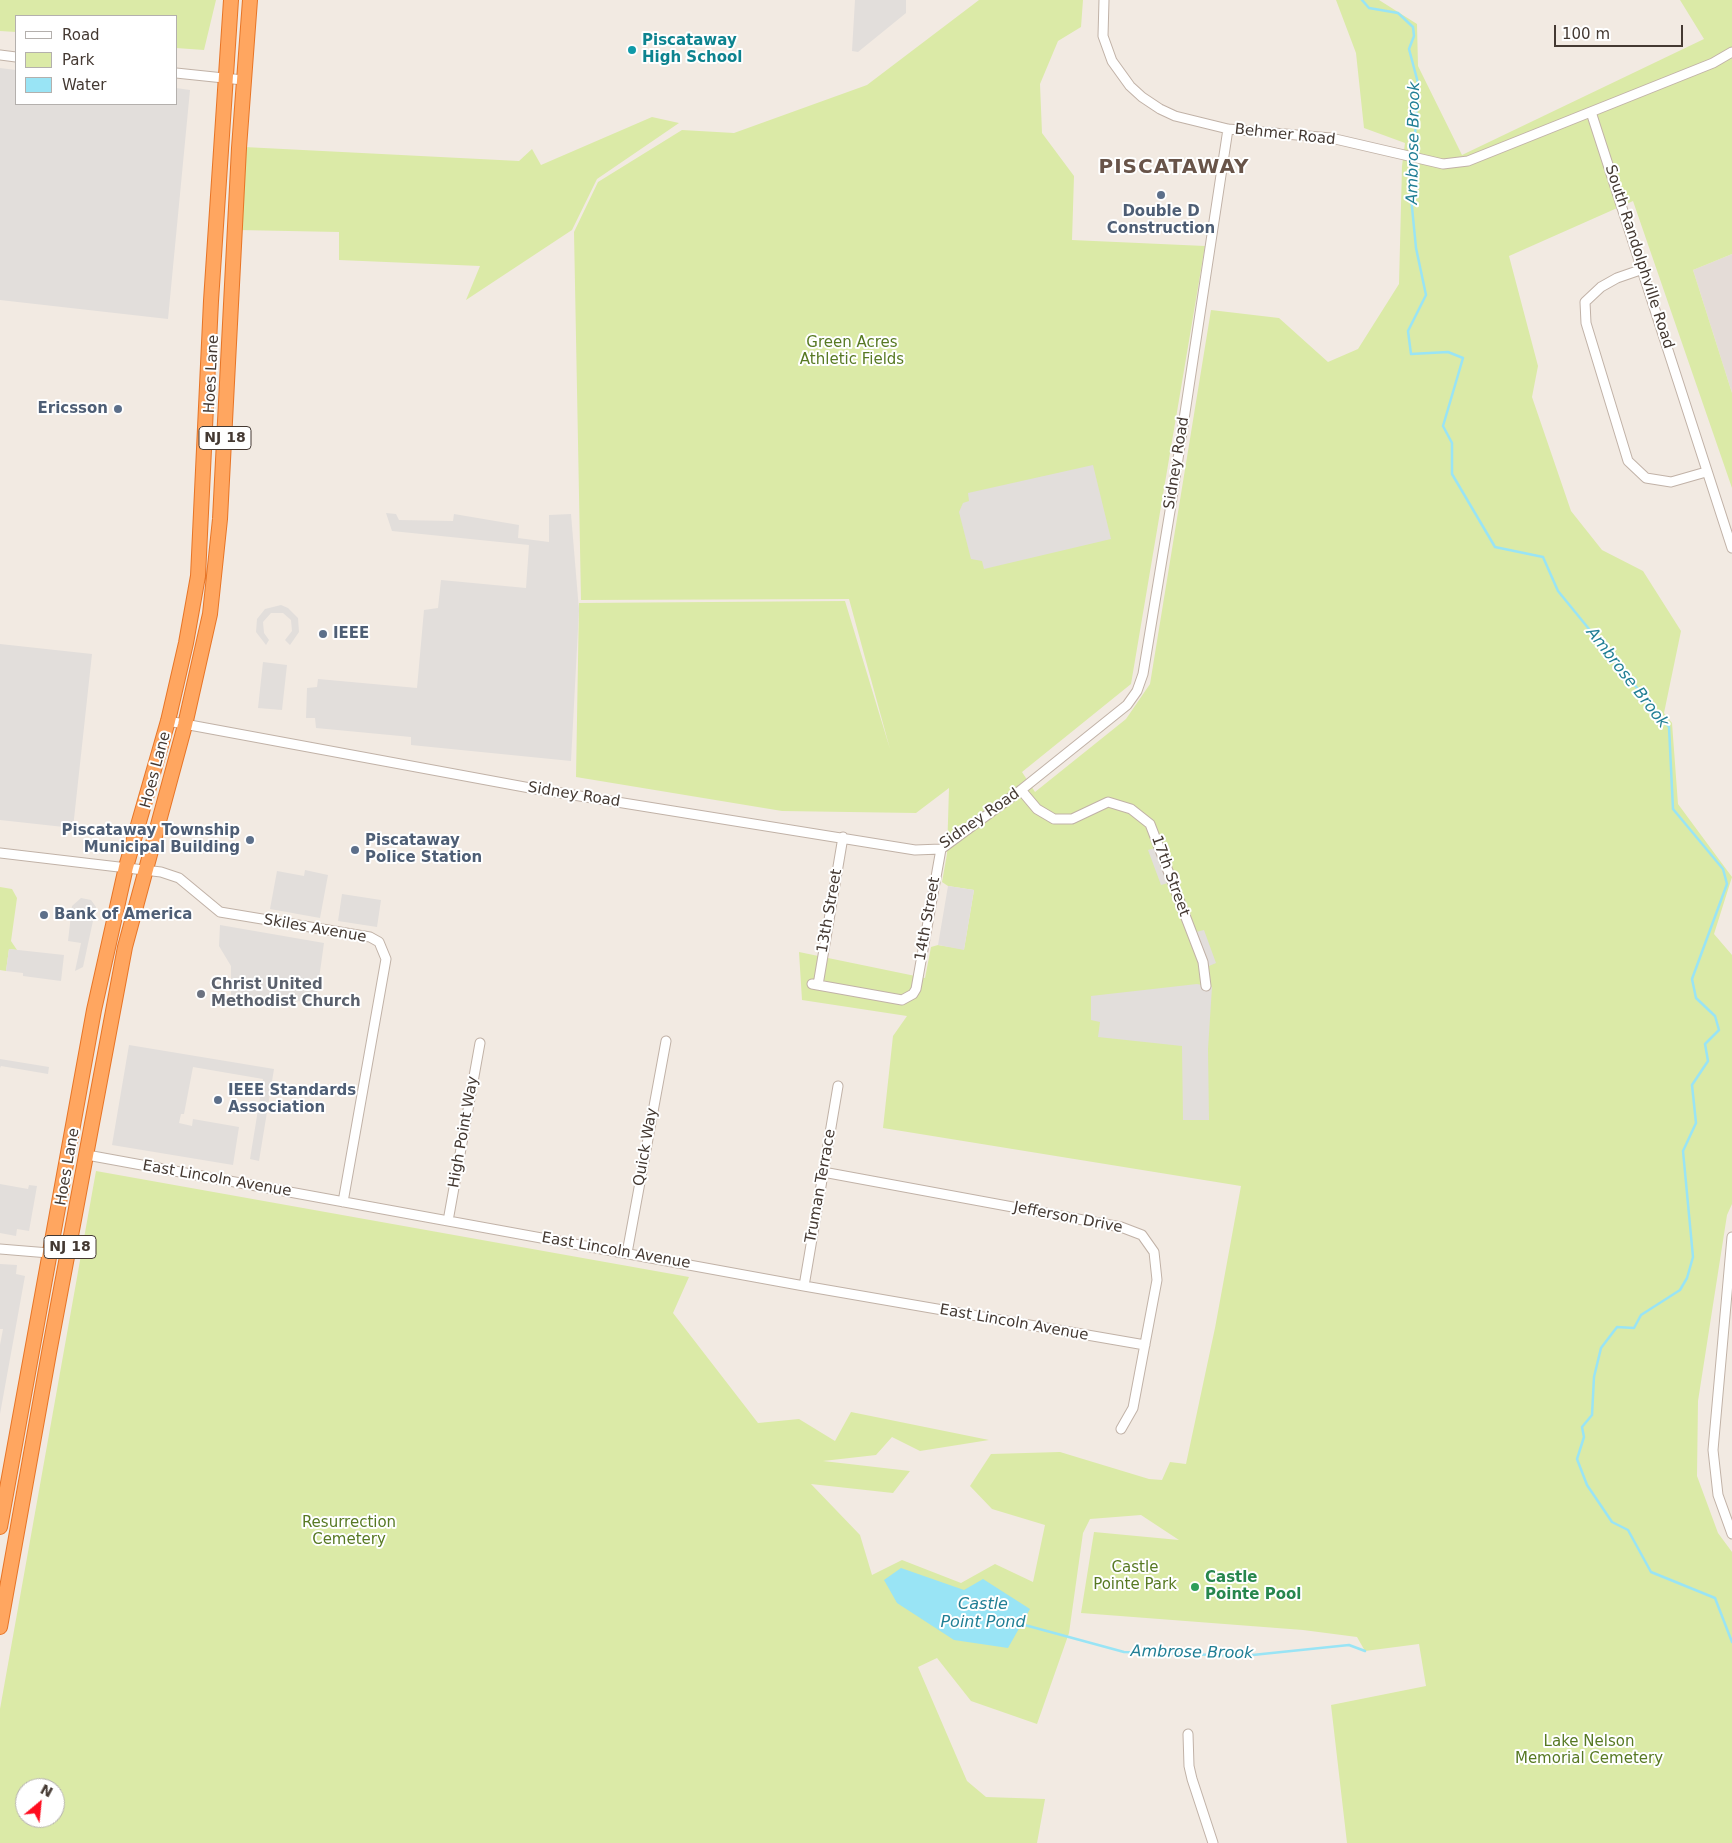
<!DOCTYPE html>
<style>
body{margin:0}
#map{position:relative;width:1732px;height:1843px;overflow:hidden;background:#f2eae2;font-family:"DejaVu Sans",sans-serif}
canvas{display:block}
.legend{position:absolute;left:15px;top:15px;width:162px;height:90px;box-sizing:border-box;background:#fff;border:1px solid #b4b0ad;margin:0;padding:6px 9px;list-style:none;font-size:15px;color:#443932}
.legend li{display:flex;align-items:center;gap:10px;height:25px}
.legend b{width:25px;border:1px solid #b4b0ad}
.north{position:absolute;left:15px;top:1778px;width:50px;height:50px;box-sizing:border-box;background:#fff;border:1px solid #b4b0ad;border-radius:50%;rotate:28deg;font-size:14px;font-weight:700;line-height:20px;text-align:center;color:#443932}
.north::after{content:'';display:block;margin:auto;width:18px;height:22px;background:#ff0c1f;clip-path:polygon(50% 0,100% 100%,50% 72%,0 100%)}
.scale{position:absolute;left:1554px;top:25px;width:129px;height:22px;box-sizing:border-box;border:2px solid #443932;border-top:0;padding-left:6px;font-size:15px;line-height:18px;white-space:nowrap;color:#443932;-webkit-text-stroke:4px #fff;paint-order:stroke}
</style>
<div id="map">
<canvas width="1732" height="1843"></canvas>
<ul class="legend">
<li><b style="height:6px;background:#fff"></b>Road</li>
<li><b style="height:14px;background:#dbeaa7"></b>Park</li>
<li><b style="height:14px;background:#99e4f5"></b>Water</li>
</ul>
<div class="north">N</div>
<div class="scale">100 m</div>
</div>
<script>
const ctx = document.querySelector('canvas').getContext('2d');
ctx.lineJoin = 'round';
function fill(path, color) {
  ctx.fillStyle = color;
  ctx.fill(path, 'evenodd');
}
function poly(rows) {
  const path = new Path2D();
  for (const r of rows) {
    path.moveTo(r[0], r[1]);
    for (let i = 2; i < r.length; i += 2) path.lineTo(r[i], r[i + 1]);
  }
  return path;
}
function strokePath(path, color, width, dash) {
  ctx.strokeStyle = color;
  ctx.lineWidth = width;
  ctx.lineCap = dash ? 'butt' : 'round';
  ctx.setLineDash(dash || []);
  ctx.stroke(path);
}
function drawText(font, color, halo, rows, align = 'center') {
  ctx.font = font + ' "DejaVu Sans",sans-serif';
  ctx.lineWidth = 4;
  ctx.setLineDash([]);
  ctx.textBaseline = 'middle';
  ctx.strokeStyle = halo;
  ctx.fillStyle = color;
  for (const [text, x, y, turn = 0] of rows) {
    ctx.save();
    ctx.translate(x, y);
    ctx.rotate((+turn || 0) * Math.PI / 180);
    ctx.textAlign = isNaN(turn) ? turn : align;
    if (halo) ctx.strokeText(text, 0, 0);
    ctx.fillText(text, 0, 0);
    ctx.restore();
  }
}
fill(poly([
 [1732,254,1732,393,1693,270]
]), '#e4dcd7');
fill(poly([
 [0,0,216,0,204,50,176,48,176,16,16,16,16,32,0,31],
 [979,0,1083,0,1081,27,1058,41,1040,84,1042,133,1074,176,1072,240,1205,246,1131,684,1022,772,1035,792,1126,719,1150,684,1211,310,1279,318,1328,362,1358,349,1399,284,1402,166,1405,143,1364,128,1356,53,1336,0,1379,0,1417,24,1418,66,1462,155,1704,39,1680,0,1732,0,1732,254,1693,270,1732,393,1732,488,1633,201,1509,256,1538,366,1532,397,1571,511,1602,550,1643,571,1681,631,1664,713,1672,723,1678,804,1732,877,1714,934,1732,955,1732,1204,1727,1215,1698,1401,1697,1476,1718,1533,1732,1552,1732,1843,1347,1843,1331,1705,1426,1686,1419,1644,1365,1651,1357,1637,1303,1630,1081,1613,1094,1532,1179,1540,1141,1515,1090,1519,1083,1533,1069,1633,1037,1724,971,1701,937,1658,918,1667,967,1781,986,1797,1045,1799,1037,1843,0,1843,0,1709,96,1171,689,1277,673,1313,758,1423,799,1419,835,1441,851,1412,989,1440,920,1451,892,1437,876,1455,823,1461,910,1471,893,1493,811,1484,860,1535,872,1575,902,1560,961,1583,995,1564,1033,1582,1045,1525,992,1509,970,1486,991,1454,1060,1452,1149,1479,1162,1480,1170,1462,1186,1464,1215,1328,1241,1186,883,1128,893,1036,907,1016,802,1000,799,952,925,978,931,947,938,945,964,949,974,890,948,886,942,882,947,854,949,788,916,813,782,811,576,777,579,603,845,601,890,749,849,599,581,600,574,232,598,182,682,130,734,133,867,85],
 [25,1788,55,1788,55,1818,25,1818],
 [652,117,679,123,597,179,572,230,466,300,480,266,339,260,339,232,238,230,244,147,519,161,532,149,541,165],
 [0,887,12,889,17,898,11,941,17,950,9,949,6,971,0,970]
]), '#dbeaa7');
fill(poly([
 [855,0,906,0,906,13,858,52,852,51],
 [0,68,16,70,16,104,176,104,176,88,190,90,168,319,0,300],
 [1093,465,1111,539,984,569,982,561,971,559,959,512,963,503,969,501,968,493],
 [386,513,396,514,399,520,453,521,454,514,519,525,518,538,549,542,549,515,571,514,579,610,571,761,411,745,411,737,316,728,315,718,306,718,307,688,317,687,318,679,417,688,424,610,438,608,441,580,526,588,529,545,392,531],
 [281,605,288,608,298,618,299,632,290,645,285,640,292,631,291,620,283,613,271,613,263,622,264,633,269,640,266,645,256,632,257,619,265,609],
 [0,644,92,654,73,828,0,820],
 [263,662,287,665,282,710,258,708],
 [1155,848,1168,883,1161,885,1148,850],
 [305,870,328,875,320,918,270,909,277,871,304,876],
 [948,886,974,890,964,950,938,945],
 [342,894,381,900,377,927,338,921],
 [81,898,91,900,96,907,83,967,75,971,81,943,68,941,72,906],
 [220,925,324,943,316,1000,231,1006,231,966,219,946],
 [1204,930,1216,963,1209,966,1196,932],
 [9,949,64,955,61,981,23,976,23,973,6,971],
 [1197,984,1212,987,1208,1049,1209,1120,1183,1120,1182,1046,1098,1037,1100,1022,1091,1020,1091,996],
 [129,1045,274,1069,259,1161,250,1159,263,1079,193,1067,184,1114,181,1114,179,1123,192,1126,193,1119,239,1127,233,1165,112,1145],
 [0,1059,49,1067,48,1074,1,1066,0,1068],
 [0,1184,28,1189,29,1185,37,1186,29,1231,17,1229,16,1236,0,1233],
 [0,1264,17,1265,16,1274,25,1276,0,1414,0,1345,3,1329,0,1329]
]), '#e2dedb');
fill(poly([
 [901,1568,964,1590,983,1579,1030,1609,1008,1648,954,1640,897,1603,884,1580]
]), '#99e4f5');
strokePath(poly([
 [1362,0,1369,8,1398,13,1413,27,1414,36,1409,49,1418,83,1414,154],
 [1414,160,1411,197,1416,248,1426,295,1408,331,1411,354,1448,352,1463,358,1443,426,1452,443,1452,474,1495,547,1543,557,1558,591,1669,727,1673,809,1723,869,1727,884,1692,979,1696,998,1715,1016,1719,1030,1705,1044,1708,1061,1692,1085,1696,1123,1683,1151,1693,1257,1687,1278,1680,1290,1641,1315,1634,1328,1617,1327,1601,1348,1594,1377,1592,1415,1582,1427,1584,1437,1577,1459,1587,1485,1612,1522,1628,1530,1651,1572,1715,1598,1732,1642],
 [1021,1624,1124,1652,1243,1656,1349,1645,1365,1651]
]), '#99e4f5', 2.5);
const minor = poly([
 [1104,0,1103,36,1112,61,1130,86,1142,97,1160,109,1175,116,1228,129,1331,138,1443,164,1468,161,1713,63,1732,52],
 [0,55,16,57],
 [176,73,243,80],
 [1591,112,1732,548],
 [1643,269,1617,278,1601,287,1585,302,1586,323,1628,461,1646,478,1671,482,1706,472],
 [168,721,530,788,915,850,941,849,1021,790,1127,705,1137,691,1143,674,1171,505,1228,129],
 [1021,790,1037,809,1054,819,1072,819,1108,802,1131,809,1150,824,1203,962,1206,986],
 [0,853,161,872,179,878,220,912,370,937,379,942,386,959,343,1202],
 [812,984,902,1000,913,994,916,989,941,849],
 [818,985,843,837],
 [87,1155,804,1286,1145,1345],
 [823,1172,1121,1227,1142,1235,1154,1252,1157,1280,1133,1408,1121,1429],
 [448,1221,480,1043],
 [1732,1237,1713,1450,1718,1495,1732,1534],
 [0,1249,49,1253],
 [627,1253,666,1041],
 [804,1286,838,1086],
 [1188,1734,1189,1766,1192,1779,1213,1843]
]);
const highway = poly([
 [0,1527,94,1010,126,867,168,721,186,643,198,576,211,301,231,0],
 [0,1627,49,1353,125,947,185,725,210,614,220,519,239,148,250,0]
]);
strokePath(minor, '#c1b2a7', 11);
strokePath(highway, '#e77527', 16);
strokePath(minor, '#fff', 9);
strokePath(highway, '#ffa660', 14);
for (const [x, y, r, color] of [
 [632,50,5,"#0f9aa8"],
 [1161,195,5,"#5c6f8a"],
 [118,409,5,"#5c6f8a"],
 [323,634,5,"#5c6f8a"],
 [250,840,5,"#5c6f8a"],
 [355,850,5,"#5c6f8a"],
 [44,915,5,"#5c6f8a"],
 [201,994,5,"#6b7280"],
 [218,1100,5,"#5c6f8a"],
 [1195,1587,5,"#2e9e5b"]
]) {
  const dot = new Path2D();
  dot.arc(x, y, r, 0, 2 * Math.PI);
  ctx.fillStyle = color;
  ctx.fill(dot);
  strokePath(dot, '#fff', 2);
}
for (const [x, y, w] of [
 [225,438,52],
 [70,1247,52]
]) {
  const box = new Path2D();
  box.roundRect(x - w / 2, y - 11.5, w, 23, 4);
  ctx.fillStyle = '#fff';
  ctx.fill(box);
  strokePath(box, '#443932', 1);
}
drawText('bold 14px', '#443932', null, [
 ["NJ 18",225,438],
 ["NJ 18",70,1247]
]);
drawText('bold 15px', '#0d838f', '#fff', [
 ["Piscataway",642,41],
 ["High School",642,58]
], 'left');
drawText('15px', '#443932', '#fff', [
 ["Behmer Road",1285,135,6],
 ["South Randolphville Road",1639,257,72],
 ["Hoes Lane",212,374,-87],
 ["Sidney Road",1177,463,-81],
 ["Hoes Lane",156,770,-75],
 ["Sidney Road",574,795,9],
 ["Sidney Road",980,819,-35],
 ["17th Street",1170,876,70],
 ["13th Street",830,911,-80],
 ["14th Street",928,919,-80],
 ["Skiles Avenue",315,929,10],
 ["High Point Way",464,1132,-80],
 ["Quick Way",646,1147,-80],
 ["Hoes Lane",68,1167,-80],
 ["East Lincoln Avenue",217,1179,10],
 ["Truman Terrace",821,1186,-80],
 ["Jefferson Drive",1068,1218,11],
 ["East Lincoln Avenue",616,1251,10],
 ["East Lincoln Avenue",1014,1323,10]
]);
drawText('bold 15px', '#4e5e75', '#fff', [
 ["Double D",1161,212,"center"],
 ["Construction",1161,229,"center"],
 ["Ericsson",108,409,"right"],
 ["IEEE",333,634],
 ["Piscataway Township",240,831,"right"],
 ["Municipal Building",240,848,"right"],
 ["Piscataway",365,841],
 ["Police Station",365,858],
 ["Bank of America",54,915],
 ["IEEE Standards",228,1091],
 ["Association",228,1108]
], 'left');
drawText('15px', '#577923', '#fff', [
 ["Green Acres",852,343],
 ["Athletic Fields",852,360],
 ["Resurrection",349,1523],
 ["Cemetery",349,1540],
 ["Castle",1135,1568],
 ["Pointe Park",1135,1585],
 ["Lake Nelson",1589,1742],
 ["Memorial Cemetery",1589,1759]
]);
drawText('bold 15px', '#5b616d', '#fff', [
 ["Christ United",211,985],
 ["Methodist Church",211,1002]
], 'left');
drawText('bold 15px', '#27864d', '#fff', [
 ["Castle",1205,1578],
 ["Pointe Pool",1205,1595]
], 'left');
drawText('italic 16px', '#217f95', '#fff', [
 ["Ambrose Brook",1414,143,-89],
 ["Ambrose Brook",1627,678,52],
 ["Castle",983,1605],
 ["Point Pond",983,1623],
 ["Ambrose Brook",1192,1653,1]
]);
ctx.letterSpacing = '1px';
drawText('bold 20px', '#685449', '#fff', [
 ["PISCATAWAY",1174,168]
]);
ctx.letterSpacing = '0px';
</script>
